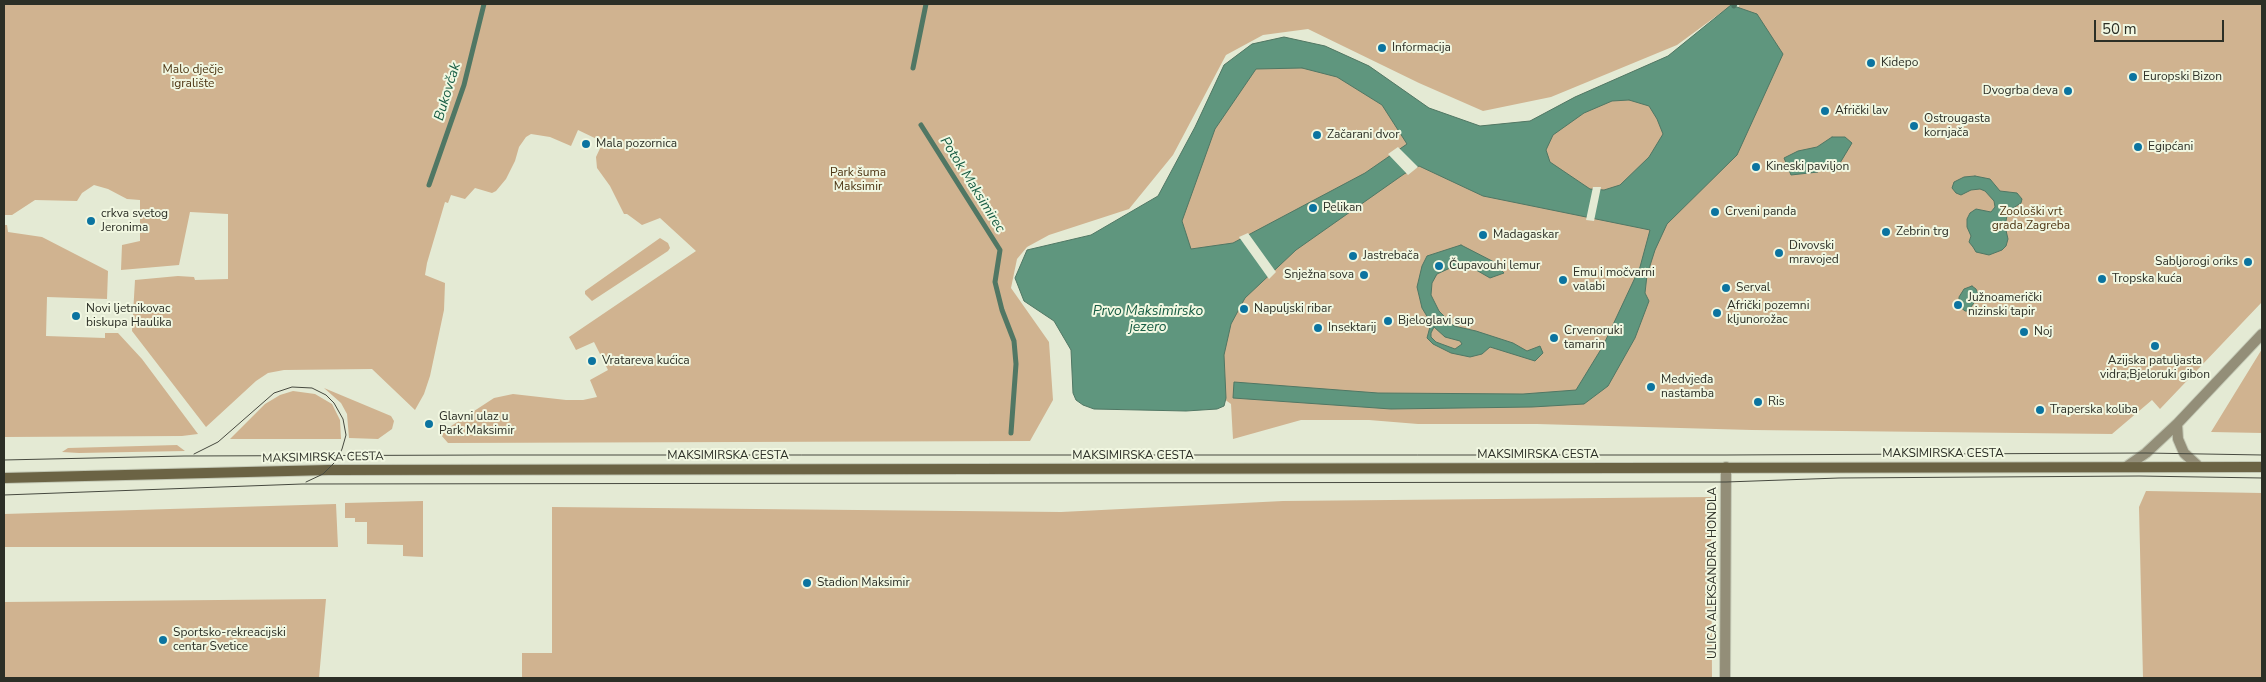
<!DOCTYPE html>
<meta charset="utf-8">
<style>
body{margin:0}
#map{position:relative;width:2266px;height:682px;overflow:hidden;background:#e4ead4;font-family:"Nunito Sans",sans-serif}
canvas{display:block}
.frame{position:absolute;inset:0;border:5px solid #2c2f26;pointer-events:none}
.scale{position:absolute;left:2094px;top:20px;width:130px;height:22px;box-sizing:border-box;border:2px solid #2c2f26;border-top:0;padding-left:6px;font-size:15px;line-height:18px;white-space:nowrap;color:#2c2f26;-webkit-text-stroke:4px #f1f7e1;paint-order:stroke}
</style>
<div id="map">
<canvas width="2266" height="682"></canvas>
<div class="frame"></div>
<div class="scale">50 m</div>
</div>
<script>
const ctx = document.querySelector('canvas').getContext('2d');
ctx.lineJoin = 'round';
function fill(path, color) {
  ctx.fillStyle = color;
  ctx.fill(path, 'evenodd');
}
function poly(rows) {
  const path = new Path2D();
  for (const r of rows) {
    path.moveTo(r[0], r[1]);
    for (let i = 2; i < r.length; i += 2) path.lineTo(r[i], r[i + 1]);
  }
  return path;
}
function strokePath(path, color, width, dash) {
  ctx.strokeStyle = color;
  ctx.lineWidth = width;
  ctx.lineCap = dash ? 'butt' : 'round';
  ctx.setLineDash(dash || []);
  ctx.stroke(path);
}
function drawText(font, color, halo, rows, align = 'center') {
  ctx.font = font + ' "Nunito Sans",sans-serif';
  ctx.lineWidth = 4;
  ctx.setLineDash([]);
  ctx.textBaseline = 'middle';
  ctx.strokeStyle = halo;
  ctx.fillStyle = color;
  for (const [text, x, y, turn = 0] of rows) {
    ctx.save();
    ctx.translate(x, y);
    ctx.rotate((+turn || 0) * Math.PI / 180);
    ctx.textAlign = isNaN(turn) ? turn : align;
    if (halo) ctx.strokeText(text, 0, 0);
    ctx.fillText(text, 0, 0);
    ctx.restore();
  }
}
fill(poly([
 [4,4,1731,4,1738,8,1740,4,2262,4,2262,302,2160,409,2152,400,2112,434,1752,430,1537,424,1418,424,1369,420,1301,420,1233,439,1231,404,1220,396,1162,227,1195,127,1224,65,1252,44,1284,37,1325,46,1369,66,1429,108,1479,126,1530,121,1575,97,1668,56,1726,9,1677,45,1551,97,1483,111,1419,83,1308,29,1263,35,1226,55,1173,155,1129,209,1049,235,1027,247,1017,259,1011,288,1049,342,1053,400,1030,441,448,443,441,435,445,430,494,398,513,394,566,400,583,400,597,397,590,380,608,370,594,342,576,350,569,337,696,251,660,218,642,225,627,214,624,214,610,186,597,168,596,157,603,142,578,130,571,146,550,137,531,134,526,137,519,147,515,161,506,179,496,191,492,193,475,188,465,199,451,195,448,203,445,202,427,263,425,275,445,283,444,310,430,376,424,394,415,410,372,369,284,370,268,373,256,381,206,427,132,331,135,280,178,276,194,277,195,280,228,279,228,214,190,212,179,265,121,270,122,245,140,241,140,200,127,199,108,189,94,185,82,193,77,201,35,200,12,215,4,215],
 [4,225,7,225,8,232,42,237,108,271,107,299,47,297,46,336,105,338,105,333,118,333,142,359,198,434,182,436,4,437],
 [660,238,668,243,670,248,668,251,592,301,585,294,585,291],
 [2262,349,2262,433,2211,432],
 [324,388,391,416,394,421,392,429,378,439,349,438,347,414,341,403],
 [293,391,315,394,332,404,340,420,341,439,230,439,265,404,280,395],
 [177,445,185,451,79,453,62,452,68,448],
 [2146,491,2262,493,2262,678,2143,678,2139,507],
 [1711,497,1712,678,522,678,522,653,552,653,552,507,1061,512,1283,501],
 [423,501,423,557,403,556,403,545,367,544,367,522,355,522,355,518,345,518,345,503],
 [336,504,338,547,4,547,4,514],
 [326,599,319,678,4,678,4,602]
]), '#d0b390');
const water = poly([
 [1731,5,1757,14,1783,54,1737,155,1667,224,1655,250,1647,275,1645,293,1649,301,1635,338,1608,386,1584,404,1532,407,1391,409,1233,398,1234,382,1378,393,1523,394,1576,390,1603,346,1640,267,1650,230,1483,196,1419,166,1404,174,1296,250,1245,298,1231,324,1224,355,1226,398,1224,406,1217,409,1186,411,1094,409,1083,405,1076,400,1073,393,1071,350,1054,321,1024,301,1015,278,1027,250,1091,235,1158,196,1195,127,1224,65,1252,44,1284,37,1325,46,1369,66,1429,108,1480,126,1530,121,1575,97,1668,56,1731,5],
 [1302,68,1337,77,1382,105,1407,144,1365,173,1233,243,1191,249,1182,221,1215,129,1256,69,1302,68],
 [1629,100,1649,106,1657,119,1663,134,1649,157,1620,185,1604,190,1590,189,1550,162,1546,150,1553,135,1584,113,1612,101,1629,100],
 [1832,137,1845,137,1852,143,1840,163,1831,163,1822,167,1818,172,1791,175,1784,158,1798,151,1817,147,1832,137],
 [1975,176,1990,179,2000,191,2017,193,2022,199,2021,203,2010,210,2007,216,2005,226,2008,239,2006,246,2002,250,1989,255,1976,252,1973,247,1969,242,1971,236,1967,227,1967,219,1970,213,1976,209,1991,212,1995,207,1994,201,1985,191,1980,189,1971,190,1961,195,1956,193,1952,188,1954,182,1964,177,1975,176],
 [1461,245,1494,262,1504,273,1490,278,1471,267,1461,263,1437,274,1432,283,1431,295,1439,311,1454,326,1476,331,1513,343,1527,351,1540,346,1543,353,1535,361,1490,347,1482,354,1470,357,1451,353,1433,344,1427,338,1431,323,1422,308,1417,287,1422,266,1427,256,1461,245],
 [1434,327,1445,337,1460,341,1462,344,1455,349,1436,342,1431,337,1431,333,1434,327],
 [1972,286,1976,289,1979,296,1968,311,1965,311,1959,306,1959,297,1964,289,1972,286]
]);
fill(water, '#5f967e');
strokePath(water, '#507764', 1);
fill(poly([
 [1398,147,1418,167,1408,175,1388,154],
 [1593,187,1601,187,1594,221,1586,220],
 [1248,233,1276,272,1269,279,1239,237]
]), '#e4ead4');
strokePath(poly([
 [1734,6,1735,4],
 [913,68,926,4],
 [921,125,1000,250,995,282,1002,310,1014,341,1016,364,1011,433],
 [429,185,464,85,484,4]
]), '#507764', 5);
const street = poly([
 [2177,424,2178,439,2184,453,2198,466],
 [2126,467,2146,453,2177,424,2262,334],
 [1725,678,1726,467]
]);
const secondary = poly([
 [4,478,328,470,2262,467]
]);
strokePath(street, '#c3c8b5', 12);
strokePath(secondary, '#c3c8b5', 12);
strokePath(street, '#938e78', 10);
strokePath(secondary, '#6b6344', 10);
strokePath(poly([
 [194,454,218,442,274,393,292,387,312,388,326,395,334,403,343,419,346,435,342,449,336,461,323,474,306,482],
 [4,460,184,456,493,455,1726,455,2146,453,2262,455],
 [4,495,302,484,1726,482,1839,478,2139,476,2262,478]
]), '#46493f', 1);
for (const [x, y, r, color] of [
 [1382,48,5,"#0b74a0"],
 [1871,63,5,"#0b74a0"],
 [2133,77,5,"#0b74a0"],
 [2068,91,5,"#0b74a0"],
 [1825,111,5,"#0b74a0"],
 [1914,126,5,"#0b74a0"],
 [1317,135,5,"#0b74a0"],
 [586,144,5,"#0b74a0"],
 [2138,147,5,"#0b74a0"],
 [1756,167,5,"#0b74a0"],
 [1313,208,5,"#0b74a0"],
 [1715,212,5,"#0b74a0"],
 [91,221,5,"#0b74a0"],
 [1886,232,5,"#0b74a0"],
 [1483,235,5,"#0b74a0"],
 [1779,253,5,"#0b74a0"],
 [1353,256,5,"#0b74a0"],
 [2248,262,5,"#0b74a0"],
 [1439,266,5,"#0b74a0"],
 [1364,275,5,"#0b74a0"],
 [2102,279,5,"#0b74a0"],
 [1563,280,5,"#0b74a0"],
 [1726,288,5,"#0b74a0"],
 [1958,305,5,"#0b74a0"],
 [1244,309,5,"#0b74a0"],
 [1717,313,5,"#0b74a0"],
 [76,316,5,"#0b74a0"],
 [1388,321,5,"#0b74a0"],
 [1318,328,5,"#0b74a0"],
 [2024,332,5,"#0b74a0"],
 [1554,338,5,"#0b74a0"],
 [2155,346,5,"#0b74a0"],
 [592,361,5,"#0b74a0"],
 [1651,387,5,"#0b74a0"],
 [1758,402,5,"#0b74a0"],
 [2040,410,5,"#0b74a0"],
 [429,424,5,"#0b74a0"],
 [807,583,5,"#0b74a0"],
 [163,640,5,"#0b74a0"]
]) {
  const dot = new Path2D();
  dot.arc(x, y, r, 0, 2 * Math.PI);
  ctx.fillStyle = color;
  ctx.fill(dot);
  strokePath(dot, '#f1f7e1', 2);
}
drawText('12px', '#2c2f26', '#f1f7e1', [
 ["Informacija",1392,48],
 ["Kidepo",1881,63],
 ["Europski Bizon",2143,77],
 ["Dvogrba deva",2058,91,"right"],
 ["Afrički lav",1835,111],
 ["Ostrougasta",1924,119],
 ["kornjača",1924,133],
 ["Začarani dvor",1327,135],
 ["Mala pozornica",596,144],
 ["Egipćani",2148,147],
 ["Kineski paviljon",1766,167],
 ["Pelikan",1323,208],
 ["Crveni panda",1725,212],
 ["crkva svetog",101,214],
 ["Jeronima",101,228],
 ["Zebrin trg",1896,232],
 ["Madagaskar",1493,235],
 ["Divovski",1789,246],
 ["mravojed",1789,260],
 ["Jastrebača",1363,256],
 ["Sabljorogi oriks",2238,262,"right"],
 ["Čupavouhi lemur",1449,266],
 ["Emu i močvarni",1573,273],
 ["valabi",1573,287],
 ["Snježna sova",1354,275,"right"],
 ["Tropska kuća",2112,279],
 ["Serval",1736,288],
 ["Južnoamerički",1968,298],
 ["nizinski tapir",1968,312],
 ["Afrički pozemni",1727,306],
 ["kljunorožac",1727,320],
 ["Novi ljetnikovac",86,309],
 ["biskupa Haulika",86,323],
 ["Napuljski ribar",1254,309],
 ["Bjeloglavi sup",1398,321],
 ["Insektarij",1328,328],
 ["Crvenoruki",1564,331],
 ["tamarin",1564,345],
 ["Noj",2034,332],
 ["Vratareva kućica",602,361],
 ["Azijska patuljasta",2155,361,"center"],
 ["vidra;Bjeloruki gibon",2155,375,"center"],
 ["Medvjeđa",1661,380],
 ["nastamba",1661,394],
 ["Ris",1768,402],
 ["Traperska koliba",2050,410],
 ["Glavni ulaz u",439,417],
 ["Park Maksimir",439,431],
 ["Stadion Maksimir",817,583],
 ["Sportsko-rekreacijski",173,633],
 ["centar Svetice",173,647]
], 'left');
drawText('12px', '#4d3513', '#f1f7e1', [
 ["Malo dječje",193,70],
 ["igralište",193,84],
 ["Park šuma",858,173],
 ["Maksimir",858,187],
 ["Zoološki vrt",2031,212],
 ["grada Zagreba",2031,226]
]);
drawText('12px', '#2c2f26', '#f1f7e1', [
 ["MAKSIMIRSKA CESTA",1943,454],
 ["MAKSIMIRSKA CESTA",1538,455],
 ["MAKSIMIRSKA CESTA",728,456],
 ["MAKSIMIRSKA CESTA",1133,456],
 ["MAKSIMIRSKA CESTA",323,458,-1],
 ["ULICA ALEKSANDRA HONDLA",1713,573,-90]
]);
drawText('italic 14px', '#165c43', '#f1f7e1', [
 ["Bukovčak",448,92,-73],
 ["Potok Maksimirec",972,185,58],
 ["Prvo Maksimirsko",1148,312],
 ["jezero",1148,328]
]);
</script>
